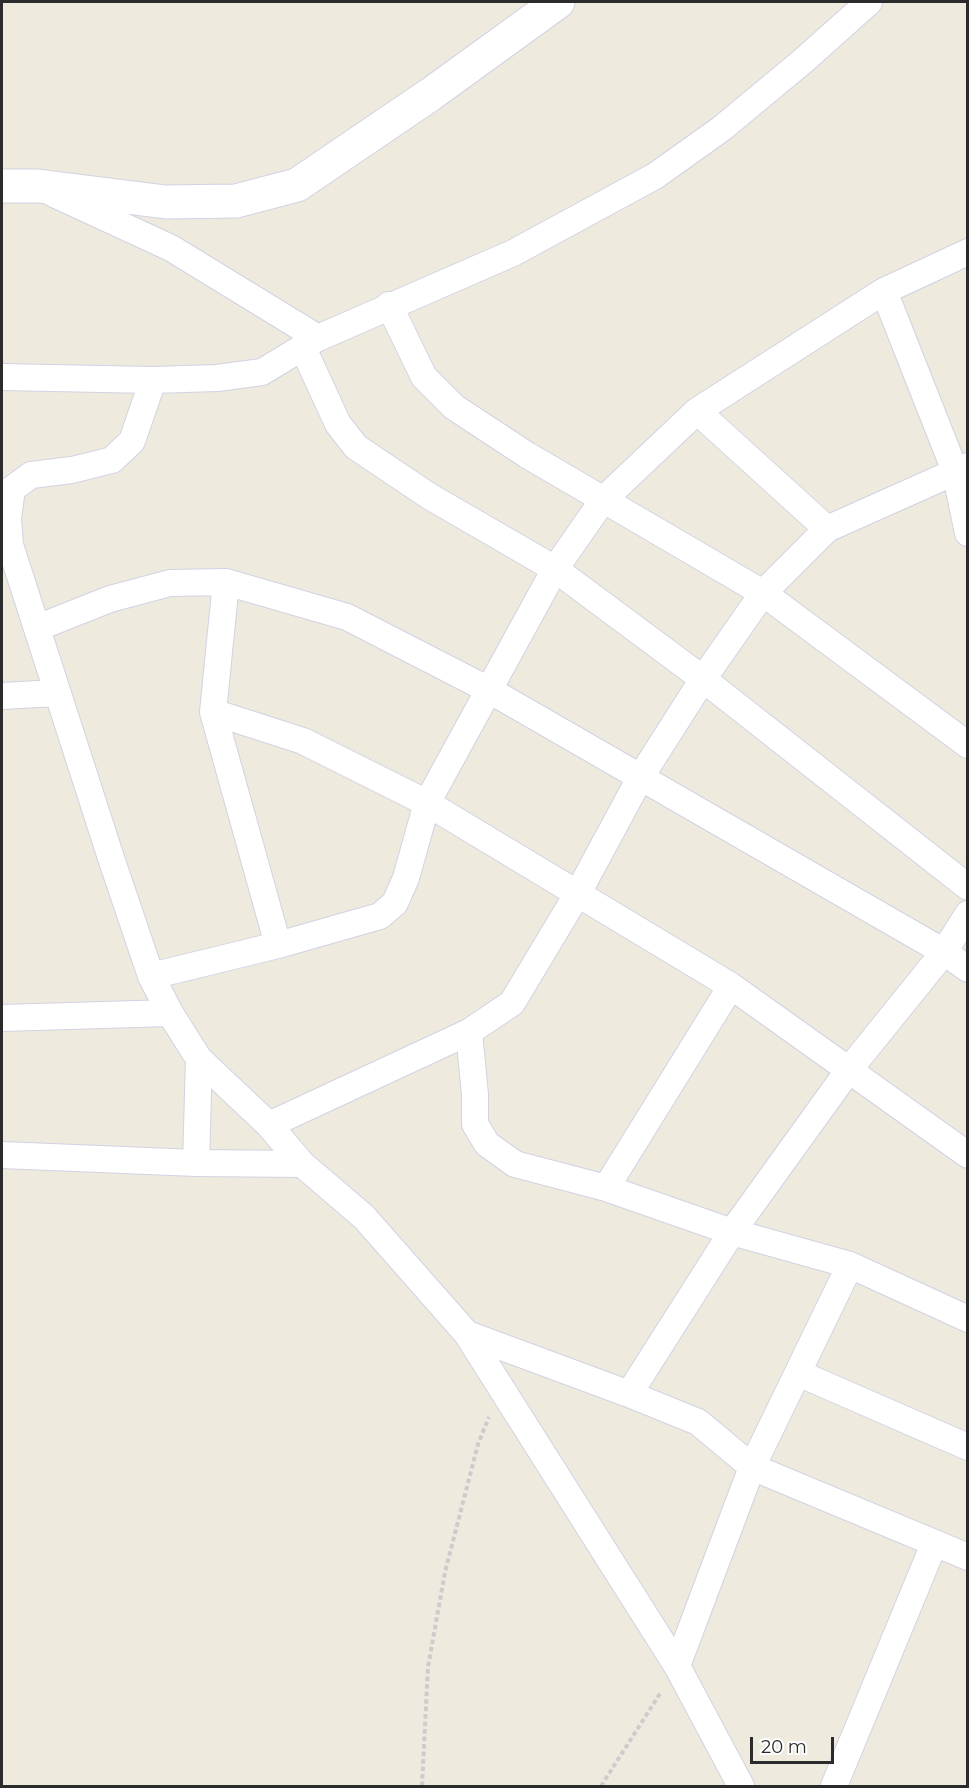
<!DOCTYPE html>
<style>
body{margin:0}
#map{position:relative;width:969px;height:1788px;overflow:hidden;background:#eeeadd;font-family:Montserrat,sans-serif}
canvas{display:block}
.frame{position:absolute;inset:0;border:3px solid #2b2b2b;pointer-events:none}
.scale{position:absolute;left:750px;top:1737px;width:84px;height:27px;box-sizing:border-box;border:3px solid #2b2b2b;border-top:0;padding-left:8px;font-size:18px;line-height:21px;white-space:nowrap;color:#2b2b2b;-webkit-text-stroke:4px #fff;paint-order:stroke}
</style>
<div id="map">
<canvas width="969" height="1788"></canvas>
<div class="frame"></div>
<div class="scale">20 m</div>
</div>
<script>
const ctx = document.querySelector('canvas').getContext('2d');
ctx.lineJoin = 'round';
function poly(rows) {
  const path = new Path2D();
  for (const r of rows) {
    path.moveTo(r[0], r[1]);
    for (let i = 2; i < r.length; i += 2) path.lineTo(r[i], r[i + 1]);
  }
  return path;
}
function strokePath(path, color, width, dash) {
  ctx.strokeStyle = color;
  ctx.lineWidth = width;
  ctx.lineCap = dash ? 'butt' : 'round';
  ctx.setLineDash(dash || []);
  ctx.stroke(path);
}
const minor = poly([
 [54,194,171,248,318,338],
 [884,291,955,471,968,533],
 [389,305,424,377,454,407,527,455,763,593,968,745],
 [303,348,338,424,356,447,429,496,555,569,703,679,968,887],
 [2,377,153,380,217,378,262,372,318,338,513,253,655,176,721,129,803,61,869,2],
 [153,380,132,441,112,460,72,470,31,475,12,489,8,518,10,545,111,858,151,976,170,1013,199,1059,269,1125,302,1164,364,1217,467,1334,677,1666,741,1786],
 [697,411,827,529],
 [226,582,213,712,278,945],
 [37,628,110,599,170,583,226,582,347,617,489,690,944,952,968,969],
 [2,696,57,693],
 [213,712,303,741,427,803,731,986,968,1155],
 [151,976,278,945,380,916,395,903,406,878,427,803,555,569,603,500,697,411,884,291,968,252],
 [2,1018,170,1013],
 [469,1032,475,1095,475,1124,487,1144,515,1164,606,1188,732,1232,850,1265,968,1319],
 [269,1125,469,1032,512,1003,578,893,640,778,703,679,763,593,827,529,968,466],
 [2,1155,196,1163,302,1164],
 [196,1163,199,1059],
 [606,1188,731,986],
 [467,1334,629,1394,698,1422,752,1467,968,1557],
 [798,1373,968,1447],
 [629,1394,732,1232,848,1071,944,952,968,914],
 [677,1666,752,1467,850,1265],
 [834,1786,934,1544]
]);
const tertiary = poly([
 [2,186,38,186,166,202,236,201,297,185,431,94,558,2]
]);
strokePath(minor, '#d2d2e4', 28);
strokePath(tertiary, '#d2d2e4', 35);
strokePath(poly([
 [422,1786,428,1667,445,1572,478,1444,489,1417],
 [601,1786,661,1692]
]), '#ccc', 4, [4.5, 3]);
strokePath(minor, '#fff', 26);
strokePath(tertiary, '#fff', 33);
</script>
